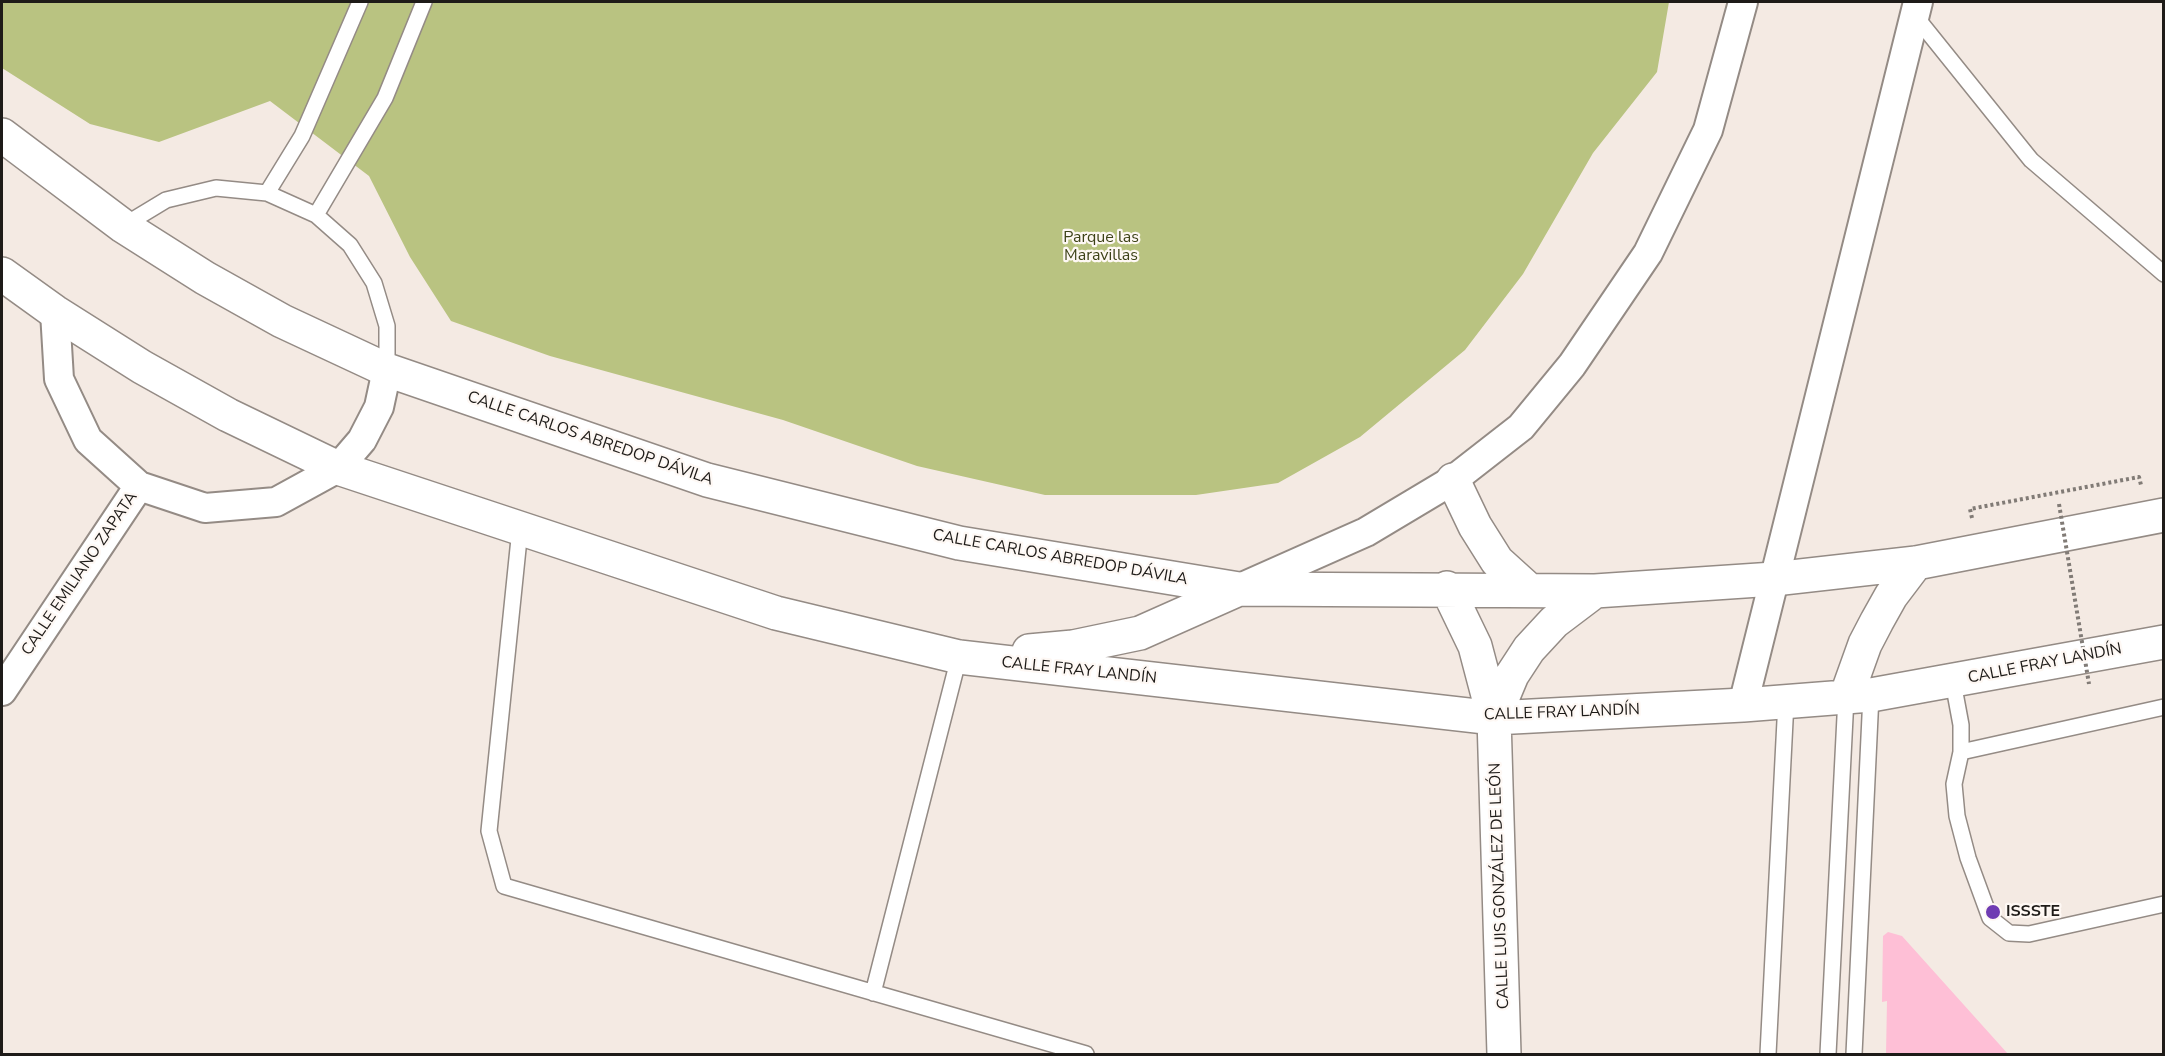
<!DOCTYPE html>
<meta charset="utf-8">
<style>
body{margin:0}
#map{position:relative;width:2165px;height:1056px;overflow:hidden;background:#f4eae3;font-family:"Nunito Sans",sans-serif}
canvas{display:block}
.frame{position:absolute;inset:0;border:3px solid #1e1b18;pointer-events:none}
</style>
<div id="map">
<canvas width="2165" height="1056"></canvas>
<div class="frame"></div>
</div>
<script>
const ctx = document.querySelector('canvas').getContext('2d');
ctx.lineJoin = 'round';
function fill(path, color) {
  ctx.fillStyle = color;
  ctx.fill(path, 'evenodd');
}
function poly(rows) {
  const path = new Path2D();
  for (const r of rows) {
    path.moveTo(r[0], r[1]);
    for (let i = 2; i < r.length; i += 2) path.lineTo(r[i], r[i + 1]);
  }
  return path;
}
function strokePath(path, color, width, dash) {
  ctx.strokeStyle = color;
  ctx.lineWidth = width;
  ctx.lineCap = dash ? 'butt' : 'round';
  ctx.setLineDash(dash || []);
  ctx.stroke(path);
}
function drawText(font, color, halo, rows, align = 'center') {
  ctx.font = font + ' "Nunito Sans",sans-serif';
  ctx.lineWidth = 4.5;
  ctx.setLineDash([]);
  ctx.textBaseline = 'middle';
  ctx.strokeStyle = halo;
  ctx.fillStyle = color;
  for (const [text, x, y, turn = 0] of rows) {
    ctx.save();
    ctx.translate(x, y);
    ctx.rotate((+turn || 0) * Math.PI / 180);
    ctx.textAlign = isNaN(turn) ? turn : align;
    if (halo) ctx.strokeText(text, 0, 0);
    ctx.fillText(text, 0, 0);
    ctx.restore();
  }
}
fill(poly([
 [2,2,1669,2,1657,72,1593,153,1523,274,1465,350,1360,437,1278,483,1196,495,1045,495,917,466,783,420,550,356,451,321,410,257,369,176,270,101,159,142,90,124,2,68]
]), '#b9c381');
fill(poly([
 [1888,932,1902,936,2008,1054,1886,1054,1887,1001,1882,1002,1883,936]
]), '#febfd6');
const lane = poly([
 [1916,17,2031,160,2164,274],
 [267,193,302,136,360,2],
 [316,215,385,98,424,2],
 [123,226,166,200,216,188,267,193,316,215,350,245,374,283,387,326,387,370],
 [520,529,489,831,504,886,1086,1054],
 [1953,682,1961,725,1961,752,1954,784,1957,816,1968,858,1990,918,2009,933,2029,934,2164,904],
 [1961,752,2164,707],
 [873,993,959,657],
 [1768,1054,1786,701],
 [1828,1054,1846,697],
 [1854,1054,1871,695]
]);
const street = poly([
 [55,312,59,379,88,440,139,486,205,508,276,502,338,468,362,440,379,407,387,370],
 [1240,588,1366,532,1453,480,1521,427,1572,365,1648,253,1708,130,1743,2],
 [2,691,139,486],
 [1743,705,1918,2]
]);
const secondary = poly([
 [2,135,123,226,205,278,282,321,387,370,707,480,959,543,1239,589,1595,591,1774,579,1916,563,2164,515],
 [2,274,55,312,142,367,228,415,338,468,776,613,959,657,1494,718,1743,705,1871,695,2164,642],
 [1453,480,1475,526,1497,561,1529,590],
 [1447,588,1475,646,1494,718,1504,1054],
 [1029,651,1073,647,1140,633,1239,589],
 [1846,697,1865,644,1877,621,1891,596,1916,563],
 [1494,718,1512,675,1529,649,1554,622,1595,591]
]);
strokePath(lane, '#948b85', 18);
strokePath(street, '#948b85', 32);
strokePath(secondary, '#948b85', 36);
strokePath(poly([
 [1972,518,1970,509,2139,477,2141,485]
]), '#817b76', 4, [3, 3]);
strokePath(lane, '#fff', 15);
strokePath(street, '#fff', 28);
strokePath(secondary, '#fff', 33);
strokePath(poly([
 [2059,504,2089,684]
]), '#817b76', 4, [3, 3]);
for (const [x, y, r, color] of [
 [1993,912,8,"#6f3cb3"]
]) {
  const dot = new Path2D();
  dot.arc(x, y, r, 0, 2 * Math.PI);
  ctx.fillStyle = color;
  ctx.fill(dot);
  strokePath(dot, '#fef8f4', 2);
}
drawText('16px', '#3d4218', '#fef8f4', [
 ["Parque las",1101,238],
 ["Maravillas",1101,256]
]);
drawText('16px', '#1e1b18', '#fef8f4', [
 ["CALLE CARLOS ABREDOP DÁVILA",590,439,19],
 ["CALLE CARLOS ABREDOP DÁVILA",1060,558,10],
 ["CALLE EMILIANO ZAPATA",80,574,-56],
 ["CALLE FRAY LANDÍN",2045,664,-11],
 ["CALLE FRAY LANDÍN",1079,671,6],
 ["CALLE FRAY LANDÍN",1562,713,-2],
 ["CALLE LUIS GONZÁLEZ DE LEÓN",1500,886,-92]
]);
drawText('bold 16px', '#1e1b18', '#fef8f4', [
 ["ISSSTE",2006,912]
], 'left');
</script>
